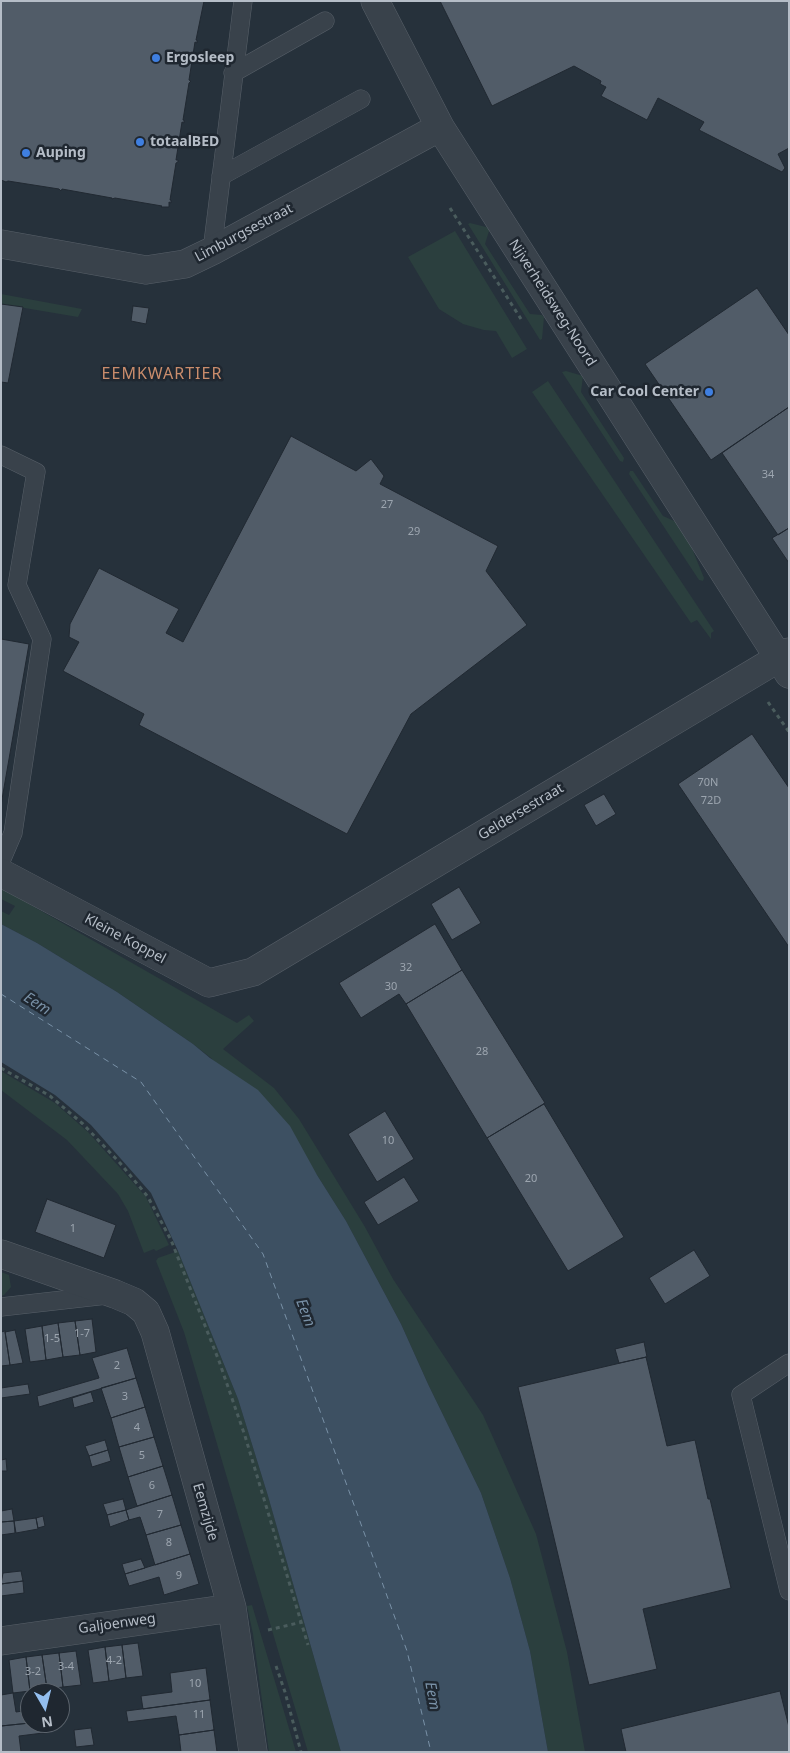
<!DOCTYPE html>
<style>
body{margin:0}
#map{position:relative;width:790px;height:1753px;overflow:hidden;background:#26313b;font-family:"Noto Sans",sans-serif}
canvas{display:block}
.frame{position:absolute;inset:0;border:2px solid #b5bdc7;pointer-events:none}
.north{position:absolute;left:20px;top:1683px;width:50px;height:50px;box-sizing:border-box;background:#1f2730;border:1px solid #5b636c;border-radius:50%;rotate:172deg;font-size:14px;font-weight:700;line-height:20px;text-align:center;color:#b5bdc7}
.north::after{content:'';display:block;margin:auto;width:18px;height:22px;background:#93beee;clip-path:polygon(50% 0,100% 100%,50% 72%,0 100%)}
</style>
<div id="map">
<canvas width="790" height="1753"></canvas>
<div class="frame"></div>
<div class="north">N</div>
</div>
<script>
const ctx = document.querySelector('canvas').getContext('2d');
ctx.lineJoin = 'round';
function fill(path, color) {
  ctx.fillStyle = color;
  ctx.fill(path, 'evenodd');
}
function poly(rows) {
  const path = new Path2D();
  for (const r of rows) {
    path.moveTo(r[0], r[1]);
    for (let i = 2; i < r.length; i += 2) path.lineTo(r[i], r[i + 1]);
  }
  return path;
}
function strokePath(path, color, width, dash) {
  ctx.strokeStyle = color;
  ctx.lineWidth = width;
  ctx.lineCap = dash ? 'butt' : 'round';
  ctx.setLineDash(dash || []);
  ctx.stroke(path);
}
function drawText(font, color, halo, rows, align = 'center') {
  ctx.font = font + ' "Noto Sans",sans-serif';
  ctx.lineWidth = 5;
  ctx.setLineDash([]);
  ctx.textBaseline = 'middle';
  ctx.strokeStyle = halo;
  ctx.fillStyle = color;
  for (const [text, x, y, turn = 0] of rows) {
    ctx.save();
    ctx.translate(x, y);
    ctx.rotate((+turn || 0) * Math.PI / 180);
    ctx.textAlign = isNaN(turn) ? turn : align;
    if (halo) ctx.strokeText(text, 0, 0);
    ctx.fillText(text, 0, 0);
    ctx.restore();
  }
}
fill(poly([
 [470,223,490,228,485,244,530,314,542,315,544,317,542,339,540,340,468,224],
 [455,231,527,349,512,358,496,331,484,330,463,324,439,309,408,257],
 [1,294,82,309,78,317,1,304],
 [566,371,583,376,581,392,624,458,623,462,620,461,562,372],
 [548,381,714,631,711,633,711,639,697,620,691,623,532,392],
 [630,471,633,471,663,516,681,524,684,529,704,578,703,581,699,580,629,474],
 [1,888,237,1023,249,1015,254,1021,223,1049,274,1088,299,1119,365,1227,393,1279,483,1415,536,1534,567,1652,585,1752,548,1752,530,1651,510,1578,481,1493,428,1384,401,1324,346,1221,317,1175,211,1058,193,1044,117,992,37,943,1,924,1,911,9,915,15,906,1,899],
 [1,1071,55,1103,88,1132,146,1197,169,1245,156,1251,154,1249,144,1253,128,1211,118,1194,67,1140,1,1090],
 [178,1251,238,1399,268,1496,341,1752,308,1752,184,1332,156,1261,158,1258],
 [1,1272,9,1275,11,1287,4,1295,1,1296],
 [252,1605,288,1725,296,1752,269,1752,253,1634,247,1606]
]), '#2b3f3e');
fill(poly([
 [1,924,37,943,117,992,193,1044,210,1058,258,1090,290,1126,317,1175,346,1221,401,1324,428,1384,481,1493,510,1578,530,1651,548,1752,341,1752,268,1496,238,1399,178,1251,151,1193,91,1125,55,1095,1,1062]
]), '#3d5062');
strokePath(poly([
 [1,994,141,1082,263,1254,407,1651,431,1752]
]), '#7991a7', 1, [6, 5]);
const building = poly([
 [1,1,204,1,196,40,197,40,197,43,195,42,189,80,191,81,189,83,183,120,184,120,184,123,182,122,176,160,178,160,178,162,176,163,170,200,171,200,171,203,169,202,169,207,161,207,162,206,115,198,112,199,112,198,62,189,61,191,59,189,8,181,6,182,1,180,1,1],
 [440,1,789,1,789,148,778,154,785,168,782,172,699,130,704,122,658,98,647,120,601,96,606,87,600,84,601,81,574,66,492,106,440,1],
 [757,288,789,335,789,407,711,460,645,364,757,288],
 [1,304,23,307,8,383,1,382,1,304],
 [133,306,149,308,146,324,131,321,133,306],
 [789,407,789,528,778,535,722,453,789,407],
 [291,436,356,471,371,459,384,476,380,484,498,546,486,571,527,625,411,714,347,834,139,725,144,714,63,671,79,642,69,637,70,624,99,568,179,609,166,633,183,642,291,436],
 [789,528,789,563,772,538,789,528],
 [1,639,29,644,1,805,1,639],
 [752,734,789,788,789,947,678,784,752,734],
 [604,794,616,814,596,826,584,805,604,794],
 [459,887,481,923,452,940,431,904,459,887],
 [435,924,462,970,406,1004,399,994,361,1018,339,983,435,924],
 [462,970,545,1103,487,1138,406,1004,462,970],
 [544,1104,624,1237,568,1271,487,1138,544,1104],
 [385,1111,414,1159,377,1182,348,1134,385,1111],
 [404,1177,419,1201,378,1225,364,1202,404,1177],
 [47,1199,116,1225,104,1258,35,1232,47,1199],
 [694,1250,710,1276,665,1304,649,1278,694,1250],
 [92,1319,96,1352,80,1355,75,1321,92,1319],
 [75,1321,80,1355,63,1357,58,1323,75,1321],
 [58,1323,63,1357,46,1360,42,1326,58,1323],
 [42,1326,46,1360,30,1362,25,1329,42,1326],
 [15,1330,23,1363,10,1365,5,1332,15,1330],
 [5,1331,10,1365,1,1366,1,1332,5,1331],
 [644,1342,647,1357,619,1363,615,1349,644,1342],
 [127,1348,136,1378,39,1407,37,1396,99,1378,92,1358,127,1348],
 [646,1357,667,1446,695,1440,708,1499,710,1499,731,1588,643,1609,657,1669,589,1685,518,1387,646,1357],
 [136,1378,145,1407,111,1418,101,1388,136,1378],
 [28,1384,30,1394,1,1398,1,1388,28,1384],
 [91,1392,94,1402,74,1408,72,1398,91,1392],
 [145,1407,154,1437,119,1447,111,1418,145,1407],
 [154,1437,163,1466,128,1477,119,1447,154,1437],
 [105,1440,108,1450,89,1456,85,1446,105,1440],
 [108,1450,111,1461,92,1467,89,1456,108,1450],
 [6,1459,7,1471,1,1471,1,1460,6,1459],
 [163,1466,172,1495,137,1506,128,1477,163,1466],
 [172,1495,181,1525,146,1535,140,1517,129,1520,126,1510,172,1495],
 [123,1499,126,1510,107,1515,103,1504,123,1499],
 [12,1509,14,1521,1,1522,1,1511,12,1509],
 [126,1510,129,1520,110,1527,107,1515,126,1510],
 [43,1516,45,1526,38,1528,36,1518,43,1516],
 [36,1518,38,1529,16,1533,14,1521,36,1518],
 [14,1521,15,1533,1,1535,1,1522,14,1521],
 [181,1525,190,1554,155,1565,146,1535,181,1525],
 [190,1554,199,1584,164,1595,159,1577,129,1586,125,1574,190,1554],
 [141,1559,145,1568,125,1574,122,1564,141,1559],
 [21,1571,23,1581,1,1584,3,1573,21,1571],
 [23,1581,24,1593,1,1596,1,1584,23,1581],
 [138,1643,143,1676,126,1678,122,1645,138,1643],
 [122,1645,126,1678,109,1681,105,1647,122,1645],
 [105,1647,109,1681,93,1683,88,1650,105,1647],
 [76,1651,81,1685,63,1687,59,1653,76,1651],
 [59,1653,63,1687,47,1689,42,1655,59,1653],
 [42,1655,47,1689,30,1691,26,1657,42,1655],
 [26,1657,30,1691,13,1693,9,1660,26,1657],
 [206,1668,210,1700,143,1709,141,1696,172,1692,170,1673,206,1668],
 [780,1691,789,1727,789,1752,626,1752,621,1729,780,1691],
 [13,1693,16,1712,30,1710,30,1723,1,1726,1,1695,13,1693],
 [210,1700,214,1730,179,1735,176,1716,128,1722,126,1711,210,1700],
 [30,1723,50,1723,51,1732,19,1736,21,1752,1,1752,1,1726,30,1723],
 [91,1728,94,1745,76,1747,74,1730,91,1728],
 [214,1730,217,1752,181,1752,179,1735,214,1730]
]);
fill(building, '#515c68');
strokePath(building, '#212932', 1);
const lane = poly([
 [233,73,325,21],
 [221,176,361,99],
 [212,251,243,1],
 [1,455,36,472,17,585,42,639,13,833,1,861],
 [1,1307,107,1295],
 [789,1363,741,1395,789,1591]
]);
const street = poly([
 [375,1,440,127,789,674],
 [1,244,146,270,185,264,212,251,440,127],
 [1,873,209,983,253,972,789,652],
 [1,1254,115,1294,134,1302,146,1312,155,1332,232,1608,253,1752],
 [1,1641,232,1608]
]);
strokePath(lane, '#586069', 19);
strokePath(street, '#586069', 29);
strokePath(poly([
 [450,208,521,319],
 [768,702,789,732],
 [1,1068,50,1096,83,1124,120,1163,148,1197,171,1240,219,1361,245,1436,308,1645],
 [268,1630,302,1622],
 [276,1666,285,1692,301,1752]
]), '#4a5c5d', 3, [4, 4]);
strokePath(lane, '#39424b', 18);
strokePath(street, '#39424b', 28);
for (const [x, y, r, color] of [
 [156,58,5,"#3f7fe0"],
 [140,142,5,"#3f7fe0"],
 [26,153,5,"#3f7fe0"],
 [709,392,5,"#3f7fe0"]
]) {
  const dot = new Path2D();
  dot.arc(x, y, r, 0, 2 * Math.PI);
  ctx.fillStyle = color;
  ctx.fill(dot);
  strokePath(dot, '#1f2730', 2);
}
drawText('11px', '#9ca5af', null, [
 ["34",768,475],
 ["27",387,505],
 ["29",414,532],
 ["70N",708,783],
 ["72D",711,801],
 ["32",406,968],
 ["30",391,987],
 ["28",482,1052],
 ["10",388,1141],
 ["20",531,1179],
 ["1",73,1229],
 ["1-7",82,1334],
 ["1-5",52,1339],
 ["2",117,1366],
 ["3",125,1397],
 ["4",137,1428],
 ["5",142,1456],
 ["6",152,1486],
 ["7",160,1515],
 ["8",169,1543],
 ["9",179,1576],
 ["4-2",114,1661],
 ["3-4",66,1667],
 ["3-2",33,1672],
 ["10",195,1684],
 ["11",199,1715]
]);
drawText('bold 14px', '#b5bdc7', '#1f2730', [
 ["Ergosleep",166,58],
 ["totaalBED",150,142],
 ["Auping",36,153],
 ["Car Cool Center",699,392,"right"]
], 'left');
drawText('14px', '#b5bdc7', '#1f2730', [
 ["Limburgsestraat",244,233,-28],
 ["Nijverheidsweg-Noord",552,303,57],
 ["Geldersestraat",521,812,-31],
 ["Kleine Koppel",125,939,28],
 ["Eemzijde",205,1512,74],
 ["Galjoenweg",117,1624,-8]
]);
drawText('italic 15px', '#7991a7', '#1f2730', [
 ["Eem",37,1004,32],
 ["Eem",305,1313,69],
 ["Eem",432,1696,80]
]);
ctx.letterSpacing = '1px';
drawText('16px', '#ca8d6c', '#1f2730', [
 ["EEMKWARTIER",162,374]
]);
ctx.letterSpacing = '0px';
</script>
